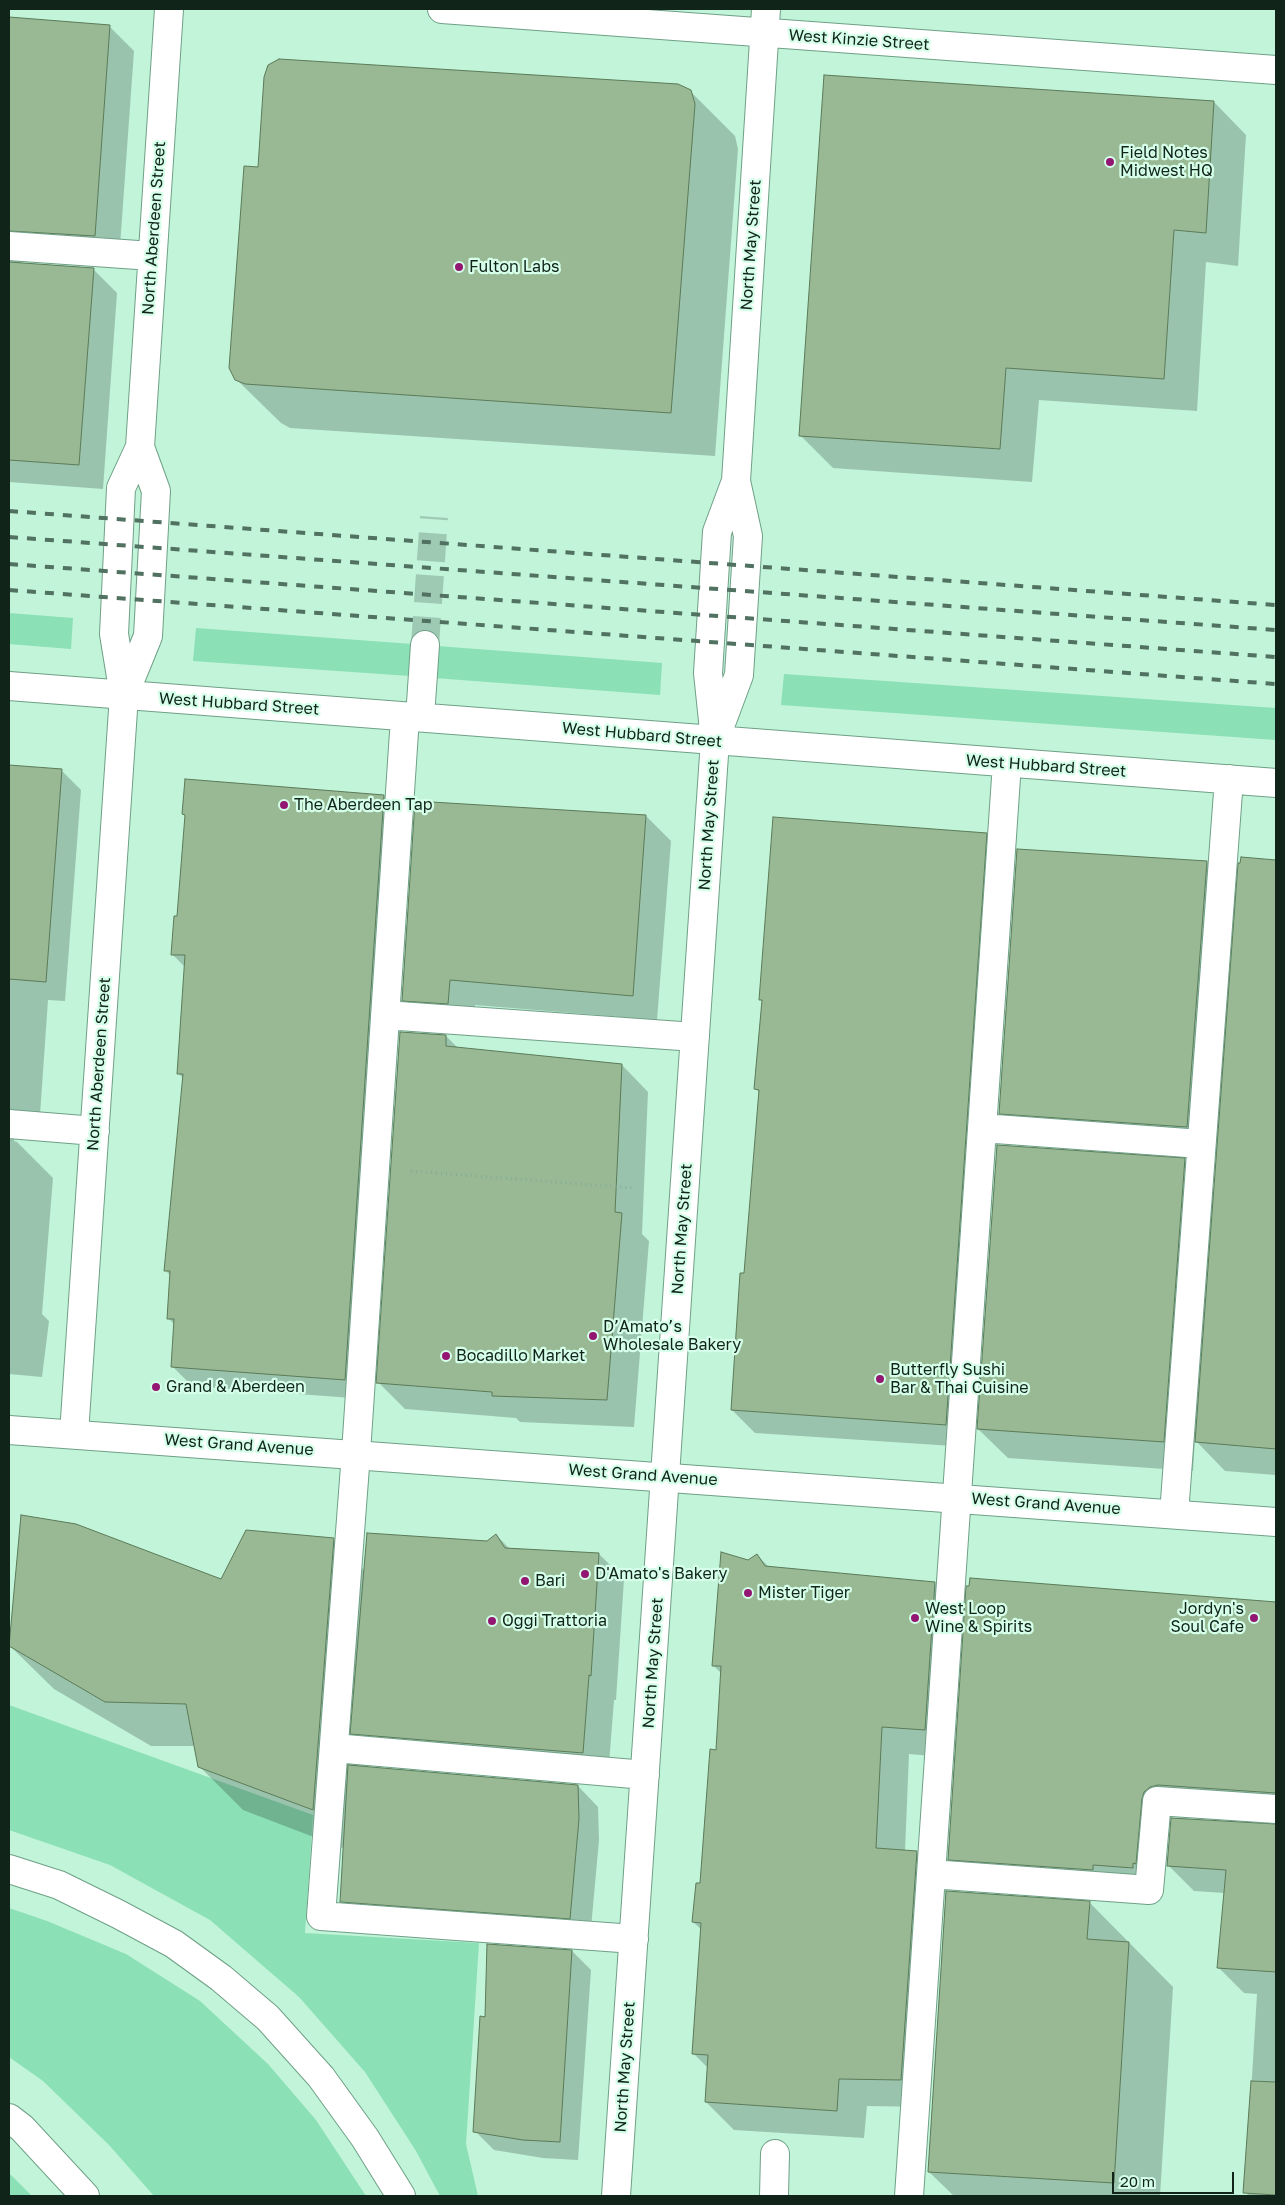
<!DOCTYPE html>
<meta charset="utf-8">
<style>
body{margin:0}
#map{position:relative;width:1285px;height:2205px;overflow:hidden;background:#c1f4d9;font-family:"Golos Text",sans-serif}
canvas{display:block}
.frame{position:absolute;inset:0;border:10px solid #10241a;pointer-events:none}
.scale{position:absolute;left:1112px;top:2172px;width:122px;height:22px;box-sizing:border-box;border:2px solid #10241a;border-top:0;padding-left:6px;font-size:15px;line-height:18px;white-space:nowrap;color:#10241a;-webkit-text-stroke:4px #d6ffe9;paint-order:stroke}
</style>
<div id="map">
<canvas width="1285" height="2205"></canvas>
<div class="frame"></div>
<div class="scale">20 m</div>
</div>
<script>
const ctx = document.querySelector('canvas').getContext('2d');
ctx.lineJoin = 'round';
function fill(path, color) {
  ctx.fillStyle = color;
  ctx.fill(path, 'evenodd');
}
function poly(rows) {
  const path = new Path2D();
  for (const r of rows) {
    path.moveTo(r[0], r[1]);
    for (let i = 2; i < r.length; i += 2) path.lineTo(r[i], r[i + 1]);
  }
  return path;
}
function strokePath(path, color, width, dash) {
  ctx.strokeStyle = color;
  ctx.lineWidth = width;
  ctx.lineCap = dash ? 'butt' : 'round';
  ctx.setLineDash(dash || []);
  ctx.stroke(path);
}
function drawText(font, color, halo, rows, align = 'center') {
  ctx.font = font + ' "Golos Text",sans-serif';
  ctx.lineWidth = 4.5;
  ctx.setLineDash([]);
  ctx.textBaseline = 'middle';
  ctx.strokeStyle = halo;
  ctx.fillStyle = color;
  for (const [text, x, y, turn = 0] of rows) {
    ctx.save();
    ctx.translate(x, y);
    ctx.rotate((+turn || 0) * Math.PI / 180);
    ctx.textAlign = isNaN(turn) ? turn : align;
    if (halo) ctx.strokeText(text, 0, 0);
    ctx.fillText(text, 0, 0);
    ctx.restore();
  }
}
fill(poly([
 [9,613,73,618,71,649,9,644],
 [196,628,412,644,410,676,193,661],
 [437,646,662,663,660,695,434,678],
 [784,674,1276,708,1276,740,781,705],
 [9,1705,313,1815,305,1933,479,1943,466,2144,478,2196,440,2196,416,2151,365,2072,299,1997,210,1920,110,1865,9,1830],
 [9,1908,47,1921,126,1954,200,2001,268,2064,316,2120,366,2196,154,2196,109,2145,43,2081,9,2057],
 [9,2173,32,2196,9,2196]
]), '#8be0b6');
fill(poly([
 [9,19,109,26,134,51,119,260,26,256,20,264,93,269,117,293,103,489,9,482],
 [690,91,735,136,738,149,715,456,290,428,281,423,236,379,259,168],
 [1214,102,1246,135,1238,266,1206,262,1197,411,1039,400,1032,482,833,468,800,435],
 [9,766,61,770,81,790,65,1001,48,1000,39,1129,15,1135,14,1141,17,1142,53,1178,42,1314,49,1321,42,1377,9,1374],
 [384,796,403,816,365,1399,192,1386,172,1366,175,1325,168,1318,171,1276,165,1270,184,1079,178,1073,185,967,172,954,178,917,186,817,183,814],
 [646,816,671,841,657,1020,475,1005,473,1028,428,1025,403,1000],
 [986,834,1009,857,968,1447,755,1433,732,1410,760,1093,756,1089,763,1002,760,999],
 [1242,859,1276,861,1276,1475,1225,1471,1195,1440,1193,1471,1008,1458,978,1429,1184,1160,1215,1190,1217,1160,1033,1146,1000,1113,1207,862,1237,893],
 [446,1036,458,1048,622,1065,648,1092,642,1234,649,1241,634,1427,520,1422,516,1418,405,1409,378,1382],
 [496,1535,510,1549,599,1554,624,1579,616,1700,614,1700,608,1777,365,1747,364,1768,578,1786,598,1807,599,1840,590,1939,362,1922,342,1901,345,1849,243,1810,199,1766,195,1746,151,1746,54,1689,9,1645,222,1580,333,1539,365,1571,487,1543],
 [757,1555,770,1568,935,1584,963,1612,953,1758,909,1754,905,1851,916,1852,945,1880,929,2107,867,2106,864,2138,734,2130,706,2102,708,2068,693,2053,702,1930,693,1922,701,1885,717,1751,722,1674,713,1665,748,1561],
 [971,1579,1276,1603,1276,1817,1172,1812,1167,1826,1159,1889,975,1885,949,1859],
 [1172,1819,1276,1826,1276,2196,1249,2196,1245,2192,1257,1994,1244,1993,1218,1967,1225,1893,1194,1891,1168,1865],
 [1090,1903,1173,1987,1160,2196,954,2196,929,2172],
 [572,1951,591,1970,578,2160,543,2158,494,2150,475,2131,486,2018]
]), '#0003');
const building = poly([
 [9,17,110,25,95,236,9,231,9,17],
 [279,59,678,84,691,90,695,104,671,413,245,384,235,380,229,368,244,166,258,167,264,77,268,65,279,59],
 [824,75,1214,101,1206,233,1174,230,1164,379,1006,368,1000,449,799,436,824,75],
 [9,262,94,268,79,465,9,460,9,262],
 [9,765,62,769,46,982,9,979,9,765],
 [185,779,384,795,345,1380,171,1367,174,1319,167,1319,170,1271,164,1271,183,1074,177,1074,185,955,171,955,174,916,177,916,185,815,182,814,185,779],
 [415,801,646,815,633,996,450,980,448,1004,402,1001,415,801],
 [773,817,987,833,946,1425,731,1410,740,1273,744,1273,759,1090,754,1089,762,1000,759,1000,773,817],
 [1017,849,1207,861,1187,1127,999,1114,1017,849],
 [1241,857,1276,860,1276,1449,1195,1442,1238,863,1240,863,1241,857],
 [400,1032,446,1035,446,1046,622,1064,615,1212,622,1213,607,1400,492,1396,492,1392,376,1383,400,1032],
 [997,1145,1185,1158,1164,1442,977,1429,997,1145],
 [21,1515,76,1524,221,1579,246,1530,334,1538,313,1810,198,1767,186,1704,105,1702,9,1646,21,1515],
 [367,1533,487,1541,496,1534,505,1548,599,1553,591,1676,589,1675,583,1753,350,1734,367,1533],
 [721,1552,748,1560,757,1554,765,1566,935,1582,925,1730,882,1727,876,1848,917,1851,901,2080,839,2079,837,2111,705,2102,708,2055,692,2054,701,1923,692,1922,696,1883,700,1883,710,1749,716,1750,721,1666,712,1666,721,1552],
 [970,1578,1276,1602,1276,1793,1158,1785,1150,1787,1144,1792,1142,1799,1136,1864,1133,1863,1133,1868,1093,1865,1093,1870,948,1860,966,1586,969,1586,970,1578],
 [348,1765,578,1785,579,1819,570,1919,340,1902,348,1765],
 [1171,1818,1276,1824,1276,1972,1217,1968,1226,1870,1167,1866,1171,1818],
 [946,1891,1090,1901,1087,1939,1129,1942,1114,2183,928,2172,946,1891],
 [487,1944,572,1950,560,2142,523,2140,473,2132,480,2016,485,2017,487,1944],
 [1251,2081,1276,2082,1276,2195,1243,2193,1251,2081]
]);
fill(building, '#98b994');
strokePath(building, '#5b7a58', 1);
strokePath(poly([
 [425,645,434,517]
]), '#9ecab3', 28, [28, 14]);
const minor = poly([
 [442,9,1276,70],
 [9,246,152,256],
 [9,686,1276,783],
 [124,695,148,636,156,491,140,447],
 [405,717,356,1453,321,1916,634,1939],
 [420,717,425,645],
 [717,734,739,675,748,536,736,481,766,9],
 [385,1015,695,1037],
 [9,1124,95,1131],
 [982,1128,1201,1144],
 [74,1434,124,695,114,634,121,488,140,447,169,9],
 [1174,1514,1229,779],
 [334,1748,645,1775],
 [931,1874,1149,1890,1157,1801,1276,1809],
 [616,2196,715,740,708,673,717,532,736,481],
 [774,2196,775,2154],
 [909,2196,1007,763]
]);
const major = poly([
 [9,1430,1276,1522]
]);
const highway = poly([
 [9,1869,59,1885,118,1914,174,1944,221,1978,268,2018,321,2077,365,2138,401,2196],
 [9,2118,22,2128,85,2196]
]);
strokePath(minor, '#6fa087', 30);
strokePath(major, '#6fa087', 30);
strokePath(highway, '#6fa087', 30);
strokePath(poly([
 [411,1171,634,1188]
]), '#84ac97', 3, [1, 4]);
strokePath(minor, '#fff', 28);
strokePath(major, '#fff', 28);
strokePath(highway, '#fff', 28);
strokePath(poly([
 [9,511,1276,605],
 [9,537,1276,630],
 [9,564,1276,657],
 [9,590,1276,684]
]), '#517161', 4, [9, 9]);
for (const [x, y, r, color] of [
 [1110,162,5,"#931772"],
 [459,267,5,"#931772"],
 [284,805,5,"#931772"],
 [593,1336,5,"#931772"],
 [446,1356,5,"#931772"],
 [880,1379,5,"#931772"],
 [156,1387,5,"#931772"],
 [585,1574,5,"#931772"],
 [525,1581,5,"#931772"],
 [748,1593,5,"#931772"],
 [915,1618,5,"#931772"],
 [1254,1618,5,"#931772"],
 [492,1621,5,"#931772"]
]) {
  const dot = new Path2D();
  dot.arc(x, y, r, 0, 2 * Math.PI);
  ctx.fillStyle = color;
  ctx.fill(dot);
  strokePath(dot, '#d6ffe9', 2);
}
drawText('16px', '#10241a', '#d6ffe9', [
 ["West Kinzie Street",859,40,4],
 ["North Aberdeen Street",154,228,-86],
 ["North May Street",751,245,-86],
 ["West Hubbard Street",239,704,4],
 ["West Hubbard Street",642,735,5],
 ["West Hubbard Street",1046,766,4],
 ["North May Street",709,825,-86],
 ["North Aberdeen Street",99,1064,-86],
 ["North May Street",682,1229,-86],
 ["West Grand Avenue",239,1445,4],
 ["West Grand Avenue",643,1475,4],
 ["West Grand Avenue",1046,1504,4],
 ["North May Street",653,1663,-86],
 ["North May Street",625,2067,-86]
]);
drawText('16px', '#10241a', '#d6ffe9', [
 ["Field Notes",1120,153],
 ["Midwest HQ",1120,171],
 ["Fulton Labs",469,267],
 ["The Aberdeen Tap",294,805],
 ["D’Amato’s",603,1327],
 ["Wholesale Bakery",603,1345],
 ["Bocadillo Market",456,1356],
 ["Butterfly Sushi",890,1370],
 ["Bar & Thai Cuisine",890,1388],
 ["Grand & Aberdeen",166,1387],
 ["D'Amato's Bakery",595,1574],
 ["Bari",535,1581],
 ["Mister Tiger",758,1593],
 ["West Loop",925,1609],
 ["Wine & Spirits",925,1627],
 ["Jordyn's",1244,1609,"right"],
 ["Soul Cafe",1244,1627,"right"],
 ["Oggi Trattoria",502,1621]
], 'left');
</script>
